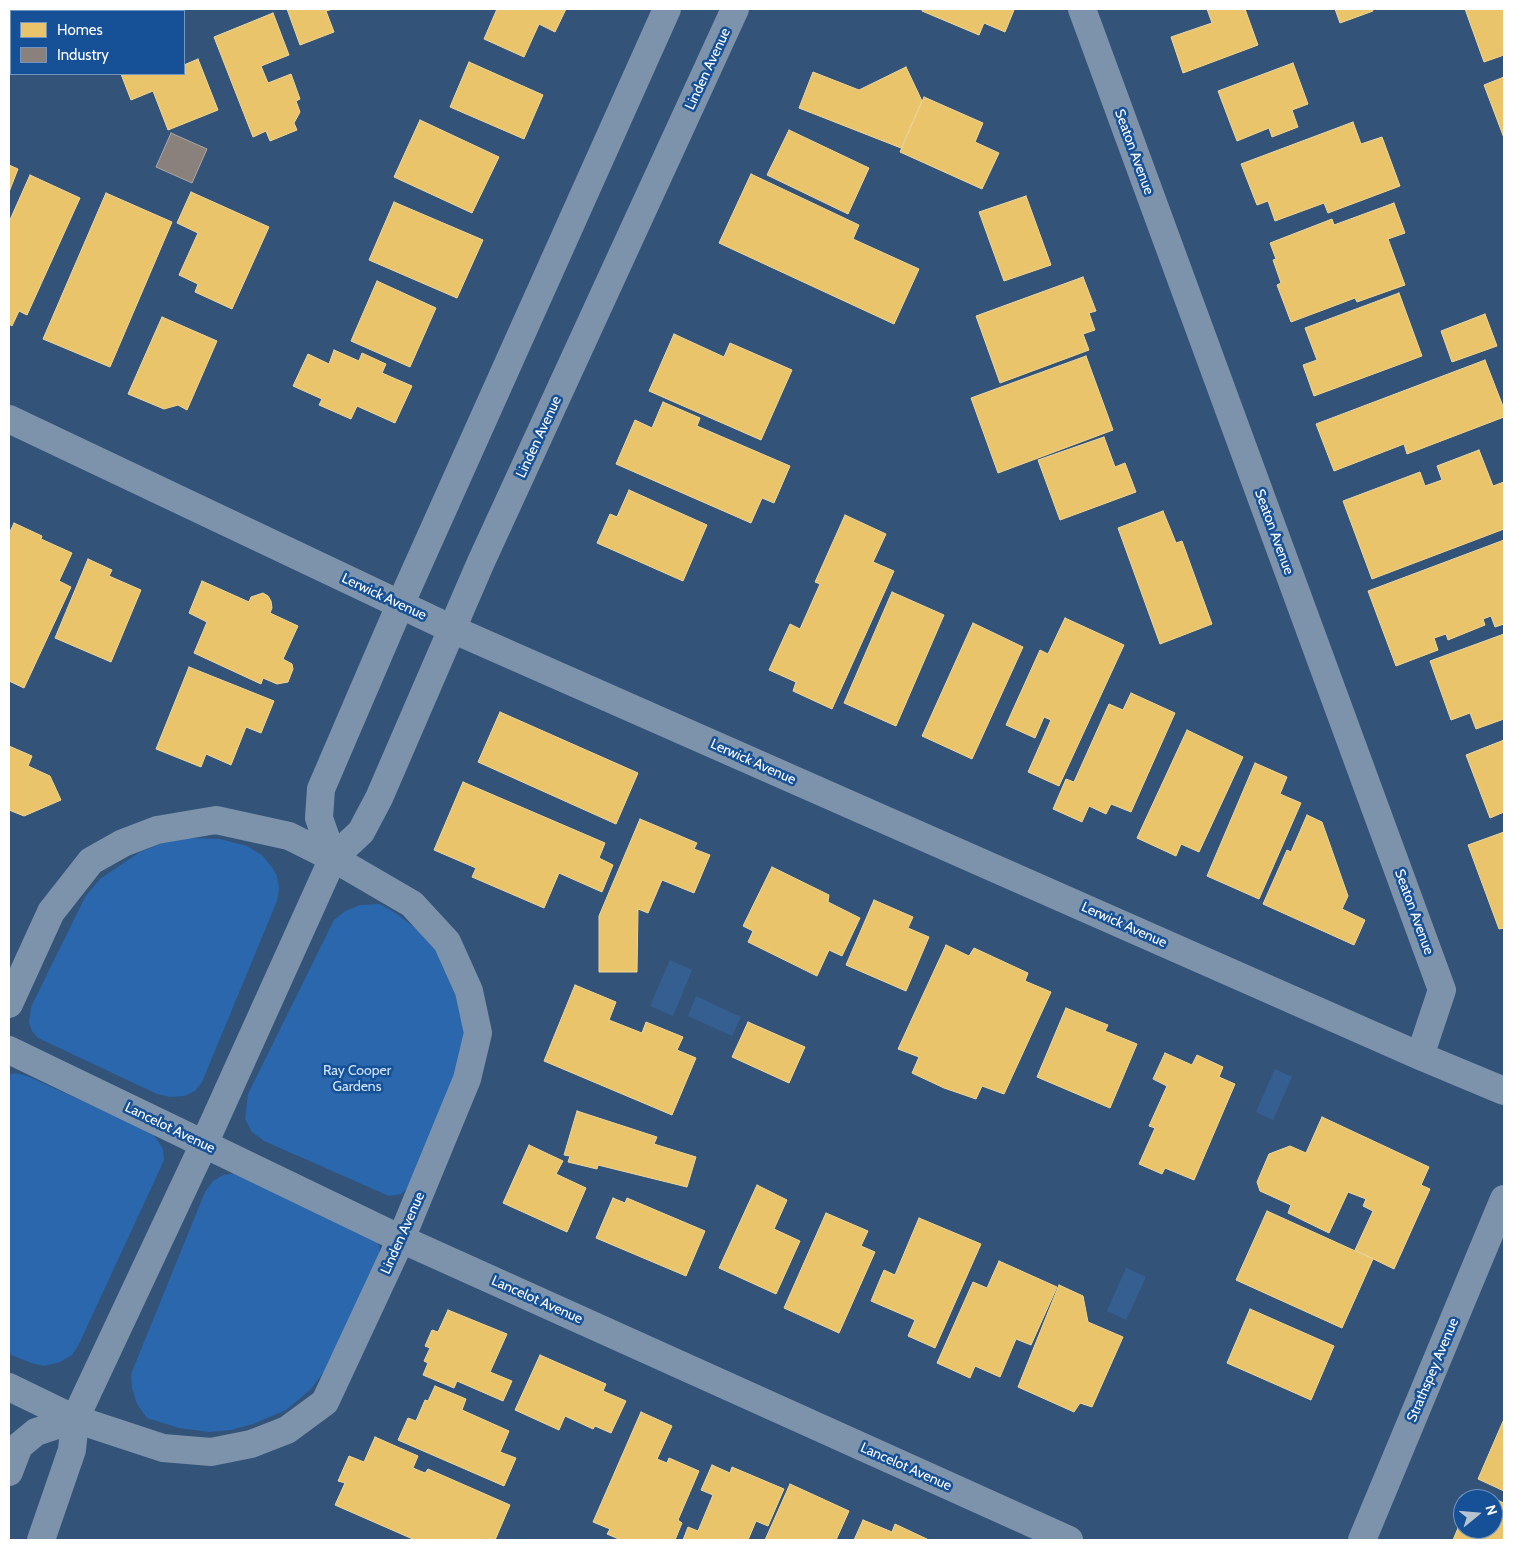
<!DOCTYPE html>
<style>
body{margin:0}
#map{position:relative;width:1513px;height:1549px;overflow:hidden;background:#335379;font-family:Cabin,sans-serif}
canvas{display:block}
.frame{position:absolute;inset:0;border:10px solid #fff;pointer-events:none}
.legend{position:absolute;left:10px;top:10px;width:175px;height:65px;box-sizing:border-box;background:#165096;border:1px solid #7396c0;margin:0;padding:6px 9px;list-style:none;font-size:15px;color:#fff}
.legend li{display:flex;align-items:center;gap:10px;height:25px}
.legend b{width:25px;border:1px solid #7396c0}
.north{position:absolute;left:1453px;top:1489px;width:50px;height:50px;box-sizing:border-box;background:#165096;border:1px solid #7396c0;border-radius:50%;rotate:73deg;font-size:14px;font-weight:700;line-height:20px;text-align:center;color:#fff}
.north::after{content:'';display:block;margin:auto;width:18px;height:22px;background:#b8c3d0;clip-path:polygon(50% 0,100% 100%,50% 72%,0 100%)}
</style>
<div id="map">
<canvas width="1513" height="1549"></canvas>
<div class="frame"></div>
<ul class="legend">
<li><b style="height:14px;background:#e9c46a"></b>Homes</li>
<li><b style="height:14px;background:#8a817c"></b>Industry</li>
</ul>
<div class="north">N</div>
</div>
<script>
const ctx = document.querySelector('canvas').getContext('2d');
ctx.lineJoin = 'round';
function fill(path, color) {
  ctx.fillStyle = color;
  ctx.fill(path, 'evenodd');
}
function poly(rows) {
  const path = new Path2D();
  for (const r of rows) {
    path.moveTo(r[0], r[1]);
    for (let i = 2; i < r.length; i += 2) path.lineTo(r[i], r[i + 1]);
  }
  return path;
}
function strokePath(path, color, width, dash) {
  ctx.strokeStyle = color;
  ctx.lineWidth = width;
  ctx.lineCap = dash ? 'butt' : 'round';
  ctx.setLineDash(dash || []);
  ctx.stroke(path);
}
function drawText(font, color, halo, rows, align = 'center') {
  ctx.font = font + ' Cabin,sans-serif';
  ctx.lineWidth = 5;
  ctx.setLineDash([]);
  ctx.textBaseline = 'middle';
  ctx.strokeStyle = halo;
  ctx.fillStyle = color;
  for (const [text, x, y, turn = 0] of rows) {
    ctx.save();
    ctx.translate(x, y);
    ctx.rotate((+turn || 0) * Math.PI / 180);
    ctx.textAlign = isNaN(turn) ? turn : align;
    if (halo) ctx.strokeText(text, 0, 0);
    ctx.fillText(text, 0, 0);
    ctx.restore();
  }
}
fill(poly([
 [188,838,220,839,247,846,262,855,272,867,277,876,279,888,277,901,202,1082,195,1091,184,1096,170,1097,157,1094,38,1038,32,1031,29,1022,31,1007,85,897,100,879,140,852,162,843],
 [379,904,394,912,418,930,437,951,451,974,465,1025,464,1052,410,1186,401,1194,389,1196,264,1141,252,1132,245,1119,248,1094,334,920,345,911,360,905],
 [15,1073,27,1076,143,1128,152,1133,158,1141,163,1149,164,1160,160,1169,79,1344,72,1355,60,1362,44,1366,31,1363,9,1354,9,1075],
 [237,1173,374,1236,380,1248,378,1260,330,1364,310,1390,286,1410,253,1424,231,1430,209,1432,179,1428,147,1418,137,1404,132,1388,131,1374,205,1192,213,1181,223,1175]
]), '#2a67ad');
fill(poly([
 [670,960,692,970,673,1016,650,1006],
 [696,996,741,1017,732,1036,688,1016],
 [1275,1069,1292,1077,1273,1120,1256,1112],
 [1126,1268,1146,1277,1126,1320,1107,1311]
]), '#365f91');
const homes = poly([
 [17,9,65,9,66,11,18,11,17,9],
 [287,9,333,9,326,11,334,32,300,45,287,9],
 [497,9,566,9,555,32,539,24,524,57,484,39,497,9],
 [922,9,1012,9,1014,10,1005,32,984,23,979,35,922,11,922,9],
 [1207,9,1245,9,1258,45,1183,73,1171,37,1212,23,1207,9],
 [1335,9,1372,9,1373,11,1340,23,1335,9],
 [1465,9,1504,9,1504,55,1484,62,1465,9],
 [273,13,289,55,261,66,268,83,291,74,300,99,296,101,300,112,294,123,297,130,270,141,266,131,253,137,214,37,273,13],
 [198,59,218,110,168,130,153,91,131,100,121,74,184,74,184,65,198,59],
 [469,62,543,95,524,139,450,107,469,62],
 [1293,63,1308,104,1292,110,1298,127,1272,137,1269,128,1237,141,1218,91,1293,63],
 [906,67,922,101,901,148,799,108,813,72,859,90,906,67],
 [1504,77,1504,138,1484,85,1504,77],
 [924,97,983,123,975,142,999,153,982,189,900,152,924,97],
 [420,120,499,157,472,213,394,177,420,120],
 [1353,122,1361,144,1382,137,1400,186,1328,213,1324,203,1275,221,1268,201,1257,205,1241,164,1353,122],
 [789,130,869,168,848,214,767,175,789,130],
 [9,165,18,169,9,192,9,165],
 [751,174,859,225,853,239,919,269,894,324,719,243,751,174],
 [30,175,80,198,27,315,19,311,12,326,9,324,9,222,30,175],
 [191,192,269,227,232,309,195,292,198,284,179,275,198,233,177,223,191,192],
 [106,193,172,222,110,367,43,339,106,193],
 [1026,196,1051,265,1004,281,979,212,1026,196],
 [394,202,483,240,457,298,369,260,394,202],
 [1394,203,1405,233,1388,239,1405,285,1357,302,1355,298,1291,322,1277,285,1281,283,1273,260,1276,259,1270,243,1332,219,1334,225,1394,203],
 [1083,277,1096,311,1089,313,1095,330,1083,334,1089,350,1000,383,976,316,1083,277],
 [377,281,436,308,410,367,351,341,377,281],
 [1399,293,1422,356,1314,396,1303,365,1317,360,1305,328,1399,293],
 [1485,314,1497,346,1452,362,1441,331,1485,314],
 [162,317,217,341,187,410,178,405,164,409,128,394,162,317],
 [674,334,724,357,730,343,792,370,761,440,649,391,674,334],
 [334,350,359,361,362,353,386,364,382,373,412,386,395,423,357,406,351,419,319,405,322,399,293,386,308,354,329,364,334,350],
 [1086,356,1113,430,998,473,971,398,1086,356],
 [1485,360,1504,409,1504,417,1407,454,1404,444,1334,471,1316,424,1485,360],
 [663,402,700,418,697,426,790,466,774,503,762,498,751,523,616,464,635,420,652,428,663,402],
 [1104,437,1115,467,1125,463,1136,492,1060,520,1038,460,1104,437],
 [1479,450,1493,486,1504,482,1504,529,1372,579,1343,501,1420,472,1425,486,1442,480,1437,466,1479,450],
 [629,490,707,525,683,581,597,543,610,514,617,517,629,490],
 [1163,511,1176,543,1182,541,1212,624,1160,644,1118,528,1163,511],
 [845,515,886,534,873,562,894,571,832,709,793,691,796,682,769,670,790,624,800,629,820,584,815,582,845,515],
 [14,523,42,536,41,539,72,553,59,581,71,587,24,688,9,681,9,534,14,523],
 [1504,540,1504,624,1495,627,1491,616,1483,619,1485,625,1448,640,1446,634,1434,638,1438,650,1396,666,1368,591,1504,540],
 [88,559,112,570,109,576,141,590,111,662,55,638,88,559],
 [202,581,249,602,251,597,263,593,268,596,271,601,272,608,270,613,298,626,283,659,292,664,293,669,288,682,277,684,263,678,261,684,194,653,207,622,189,613,202,581],
 [892,592,944,615,896,726,844,703,892,592],
 [1065,618,1124,645,1059,786,1028,772,1051,720,1044,717,1035,738,1006,725,1040,650,1048,654,1065,618],
 [973,623,1023,647,972,759,922,736,973,623],
 [1504,634,1504,719,1476,729,1470,713,1451,720,1430,661,1504,634],
 [189,667,274,701,261,733,246,727,231,765,206,754,201,767,156,749,189,667],
 [1131,693,1175,713,1131,812,1111,804,1106,814,1089,806,1082,822,1053,809,1066,779,1074,782,1109,704,1123,710,1131,693],
 [500,712,638,773,616,824,478,762,500,712],
 [1187,730,1243,757,1199,852,1181,844,1176,856,1137,838,1187,730],
 [1504,740,1504,812,1490,818,1466,755,1504,740],
 [9,746,32,756,28,766,50,776,61,800,24,816,9,810,9,746],
 [1255,763,1287,777,1280,794,1301,803,1259,899,1207,876,1255,763],
 [463,782,605,843,599,858,613,865,602,892,559,873,544,908,472,877,476,868,434,850,463,782],
 [1307,815,1322,822,1348,896,1342,909,1365,920,1354,945,1263,904,1287,850,1291,852,1307,815],
 [640,819,697,843,694,849,710,855,694,893,662,880,648,913,638,909,637,972,599,972,599,916,640,819],
 [1504,832,1504,928,1499,929,1468,845,1504,832],
 [772,867,829,895,828,902,860,918,842,956,829,950,817,976,748,942,753,931,743,926,772,867],
 [874,900,913,917,908,928,929,937,906,991,846,965,874,900],
 [946,945,969,956,974,948,1028,973,1025,981,1051,992,1004,1094,982,1086,976,1099,944,1088,912,1073,919,1057,898,1049,946,945],
 [575,985,616,1002,609,1020,642,1033,646,1022,683,1037,677,1050,696,1058,672,1115,544,1061,575,985],
 [1066,1008,1108,1025,1105,1031,1137,1044,1110,1108,1037,1077,1066,1008],
 [748,1022,805,1047,789,1083,732,1057,748,1022],
 [1165,1053,1192,1065,1197,1055,1223,1067,1219,1077,1235,1084,1194,1180,1165,1168,1162,1174,1139,1164,1155,1128,1149,1126,1167,1086,1153,1079,1165,1053],
 [577,1111,657,1137,654,1144,696,1157,687,1187,598,1165,597,1169,568,1162,570,1156,564,1155,577,1111],
 [1322,1117,1429,1167,1421,1185,1430,1189,1394,1269,1355,1250,1373,1211,1363,1206,1366,1199,1348,1192,1329,1233,1288,1213,1291,1205,1260,1191,1257,1182,1269,1154,1290,1146,1306,1153,1322,1117],
 [529,1145,563,1161,556,1174,586,1188,567,1232,503,1203,529,1145],
 [757,1185,787,1200,774,1229,800,1241,776,1294,719,1268,757,1185],
 [613,1198,625,1203,627,1198,705,1231,686,1276,596,1238,613,1198],
 [1267,1211,1373,1259,1342,1328,1236,1280,1267,1211],
 [826,1213,868,1231,861,1246,875,1252,839,1333,784,1308,826,1213],
 [919,1218,981,1244,935,1348,908,1336,915,1320,871,1301,884,1270,895,1275,919,1218],
 [999,1261,1057,1287,1031,1345,1016,1339,1000,1377,975,1366,970,1378,937,1363,973,1282,987,1288,999,1261],
 [1059,1285,1083,1296,1088,1322,1123,1337,1092,1407,1080,1403,1074,1412,1018,1387,1059,1285],
 [1250,1309,1334,1346,1311,1400,1227,1363,1250,1309],
 [448,1310,507,1334,490,1372,512,1381,503,1401,457,1381,454,1388,423,1375,428,1363,424,1361,430,1348,425,1346,432,1330,438,1332,448,1310],
 [540,1355,606,1384,603,1391,626,1401,611,1433,595,1426,593,1429,565,1416,559,1430,515,1410,540,1355],
 [435,1386,466,1399,462,1410,509,1431,500,1452,516,1458,504,1486,398,1440,408,1418,416,1421,425,1400,428,1401,435,1386],
 [641,1412,672,1426,657,1459,667,1463,669,1458,699,1471,678,1520,682,1523,675,1540,621,1540,607,1534,610,1529,593,1522,641,1412],
 [1504,1419,1504,1491,1478,1479,1504,1419],
 [375,1437,418,1456,413,1468,425,1473,428,1469,510,1505,495,1540,487,1538,486,1540,415,1540,335,1505,345,1483,338,1481,349,1456,364,1462,375,1437],
 [712,1465,730,1473,732,1467,784,1489,768,1526,756,1521,748,1540,683,1540,688,1527,698,1531,713,1495,701,1490,712,1465],
 [790,1484,849,1511,836,1540,765,1540,790,1484],
 [1486,1495,1504,1503,1504,1540,1453,1540,1463,1516,1463,1529,1493,1529,1493,1499,1484,1499,1486,1495],
 [863,1520,892,1532,895,1524,929,1540,854,1540,863,1520]
]);
fill(homes, '#e9c46a');
strokePath(homes, '#f0d697', 1);
const industry = poly([
 [171,133,207,149,192,183,156,167,171,133]
]);
fill(industry, '#8a817c');
strokePath(industry, '#ada7a3', 1);
strokePath(poly([
 [1082,9,1442,990,1420,1056],
 [9,419,452,629,1420,1056,1504,1091],
 [333,858,319,818,321,789,400,605,667,9],
 [9,1004,51,912,91,861,123,843,157,830,216,820,289,836,333,858,412,904,447,942,469,991,478,1033,467,1079,401,1239,325,1402,287,1430,251,1444,211,1452,163,1448,75,1419,9,1387],
 [9,1050,401,1239,1069,1540],
 [9,1472,19,1446,36,1432,75,1419],
 [41,1540,72,1450,75,1419,204,1144,333,858,361,832,379,798,481,562,735,9],
 [1362,1540,1504,1199]
]), '#7d93ab', 28);
drawText('14px', '#fff', '#165096', [
 ["Linden Avenue",708,69,-65],
 ["Seaton Avenue",1134,152,70],
 ["Linden Avenue",539,437,-65],
 ["Seaton Avenue",1274,532,70],
 ["Lerwick Avenue",384,597,25],
 ["Lerwick Avenue",753,762,24],
 ["Seaton Avenue",1414,912,70],
 ["Lerwick Avenue",1124,925,24],
 ["Lancelot Avenue",170,1128,26],
 ["Linden Avenue",403,1233,-66],
 ["Lancelot Avenue",537,1300,24],
 ["Strathspey Avenue",1433,1370,-67],
 ["Lancelot Avenue",906,1467,24]
]);
drawText('14px', '#cfe4fc', '#165096', [
 ["Ray Cooper",357,1071],
 ["Gardens",357,1087]
]);
</script>
